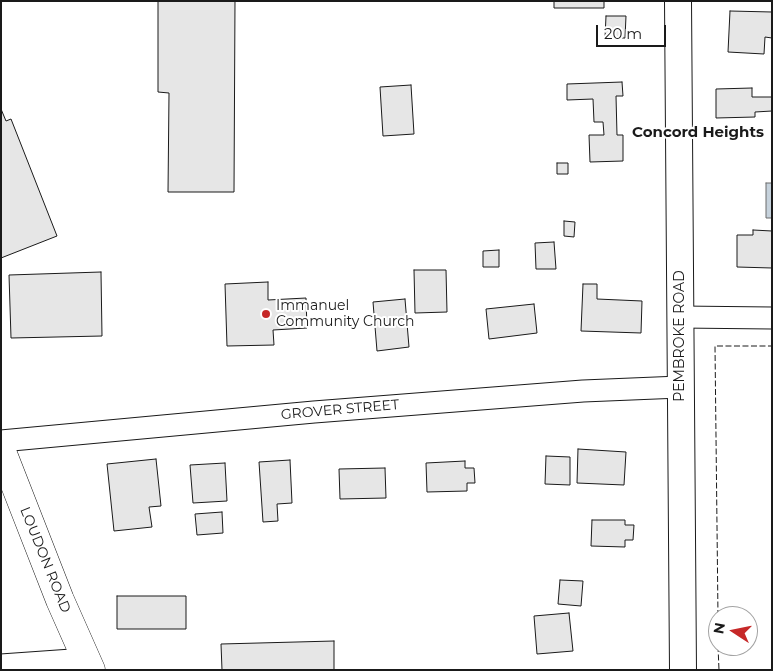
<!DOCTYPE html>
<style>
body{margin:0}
#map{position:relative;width:773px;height:671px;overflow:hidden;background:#fff;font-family:Montserrat,sans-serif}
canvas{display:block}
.frame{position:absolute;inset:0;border:2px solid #1a1a1a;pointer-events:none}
.north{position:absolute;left:708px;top:606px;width:50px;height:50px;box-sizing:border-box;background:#fff;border:1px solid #a3a3a3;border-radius:50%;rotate:281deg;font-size:14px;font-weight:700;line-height:20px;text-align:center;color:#1a1a1a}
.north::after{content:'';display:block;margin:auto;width:18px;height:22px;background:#c62828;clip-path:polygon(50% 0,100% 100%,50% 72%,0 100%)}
.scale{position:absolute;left:596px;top:25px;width:70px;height:22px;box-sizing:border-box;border:2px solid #1a1a1a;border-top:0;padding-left:6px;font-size:15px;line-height:18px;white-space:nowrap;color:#1a1a1a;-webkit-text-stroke:4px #fff;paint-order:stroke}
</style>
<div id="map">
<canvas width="773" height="671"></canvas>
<div class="frame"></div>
<div class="north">N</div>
<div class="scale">20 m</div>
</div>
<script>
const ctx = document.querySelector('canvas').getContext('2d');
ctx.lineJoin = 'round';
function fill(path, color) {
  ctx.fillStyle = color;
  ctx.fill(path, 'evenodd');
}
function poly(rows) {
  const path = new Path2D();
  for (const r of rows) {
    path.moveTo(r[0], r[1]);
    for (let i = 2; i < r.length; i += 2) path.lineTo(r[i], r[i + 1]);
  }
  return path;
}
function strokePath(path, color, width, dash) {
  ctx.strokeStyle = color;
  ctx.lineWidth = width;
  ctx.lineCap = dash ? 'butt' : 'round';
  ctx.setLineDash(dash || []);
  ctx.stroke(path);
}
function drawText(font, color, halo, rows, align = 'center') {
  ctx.font = font + ' Montserrat,sans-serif';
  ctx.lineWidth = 4;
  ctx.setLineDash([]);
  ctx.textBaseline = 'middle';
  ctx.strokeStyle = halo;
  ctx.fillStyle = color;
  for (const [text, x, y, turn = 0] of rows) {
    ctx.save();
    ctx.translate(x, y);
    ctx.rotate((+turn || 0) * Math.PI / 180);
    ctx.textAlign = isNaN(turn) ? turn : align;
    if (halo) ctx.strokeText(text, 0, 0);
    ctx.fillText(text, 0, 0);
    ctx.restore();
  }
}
const water = poly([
 [766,183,772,183,772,218,766,218,766,183]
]);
fill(water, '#c6d2dc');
strokePath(water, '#6a6a6a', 1);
const building = poly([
 [158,1,235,1,234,192,168,192,169,93,158,92,158,1],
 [554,1,604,1,604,8,554,8,554,1],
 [730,11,772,12,772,38,765,37,764,54,728,52,730,11],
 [606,16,626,16,625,38,605,38,606,16],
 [622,82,623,96,616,96,617,135,623,135,623,161,590,162,589,135,604,135,603,122,594,122,593,99,567,100,567,84,622,82],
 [411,85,414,134,383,136,380,87,411,85],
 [752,88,752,97,772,97,772,111,755,112,755,117,716,118,716,89,752,88],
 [1,109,6,121,11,119,57,236,1,258,1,109],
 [557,163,568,163,568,174,557,174,557,163],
 [564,221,575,222,574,237,564,236,564,221],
 [753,230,772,231,772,268,737,267,737,235,753,235,753,230],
 [554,242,556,269,536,269,535,243,554,242],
 [499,250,499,267,483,267,483,251,499,250],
 [414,270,446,270,447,312,415,313,414,270],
 [101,272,102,336,11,338,9,275,101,272],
 [268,282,268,300,306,298,307,328,273,330,274,345,227,346,225,284,268,282],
 [583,284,597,284,597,299,642,301,641,333,581,331,583,284],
 [405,299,409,347,377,351,373,302,405,299],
 [534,304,537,333,489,339,486,309,534,304],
 [578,449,626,452,624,485,577,483,578,449],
 [546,456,570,457,570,485,545,484,546,456],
 [156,459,161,506,149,507,152,527,114,531,107,464,156,459],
 [290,460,292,503,277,504,278,521,263,522,259,462,290,460],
 [465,461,465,468,474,468,475,483,467,483,467,491,427,492,426,463,465,461],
 [225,463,227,501,193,503,190,465,225,463],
 [385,468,386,498,340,499,339,469,385,468],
 [222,512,223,533,197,535,195,514,222,512],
 [592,520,625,520,625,525,634,525,633,540,625,540,625,547,591,546,592,520],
 [560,580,583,581,581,606,558,604,560,580],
 [117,596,186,596,186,629,117,629,117,596],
 [569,613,573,651,537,654,534,616,569,613],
 [334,641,334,670,222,670,221,644,334,641]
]);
fill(building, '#e6e6e6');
strokePath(building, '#1a1a1a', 1);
const minor = poly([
 [680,317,772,318],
 [1,441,314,412,583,391,680,387],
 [1,665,86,659]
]);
const tertiary = poly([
 [678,1,683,670]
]);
const primary = poly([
 [1,449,60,600,91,670]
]);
strokePath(minor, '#1a1a1a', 23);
strokePath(tertiary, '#1a1a1a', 28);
strokePath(primary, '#1a1a1a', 29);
strokePath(minor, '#fff', 21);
strokePath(tertiary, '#fff', 26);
strokePath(primary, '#fff', 28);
strokePath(poly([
 [718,616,715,346,772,346],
 [718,646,719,670]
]), '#1a1a1a', 1, [6, 2.5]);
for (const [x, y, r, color] of [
 [266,314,5,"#c62828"]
]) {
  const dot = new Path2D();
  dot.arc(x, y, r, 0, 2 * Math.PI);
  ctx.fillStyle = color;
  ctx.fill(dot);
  strokePath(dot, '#fff', 2);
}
drawText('14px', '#1a1a1a', '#fff', [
 ["Immanuel",276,306],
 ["Community Church",276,322]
], 'left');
drawText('14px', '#1a1a1a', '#fff', [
 ["PEMBROKE ROAD",680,336,-90],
 ["GROVER STREET",340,410,-5],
 ["LOUDON ROAD",45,560,68]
]);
drawText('bold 15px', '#1a1a1a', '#fff', [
 ["Concord Heights",698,133]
]);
</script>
